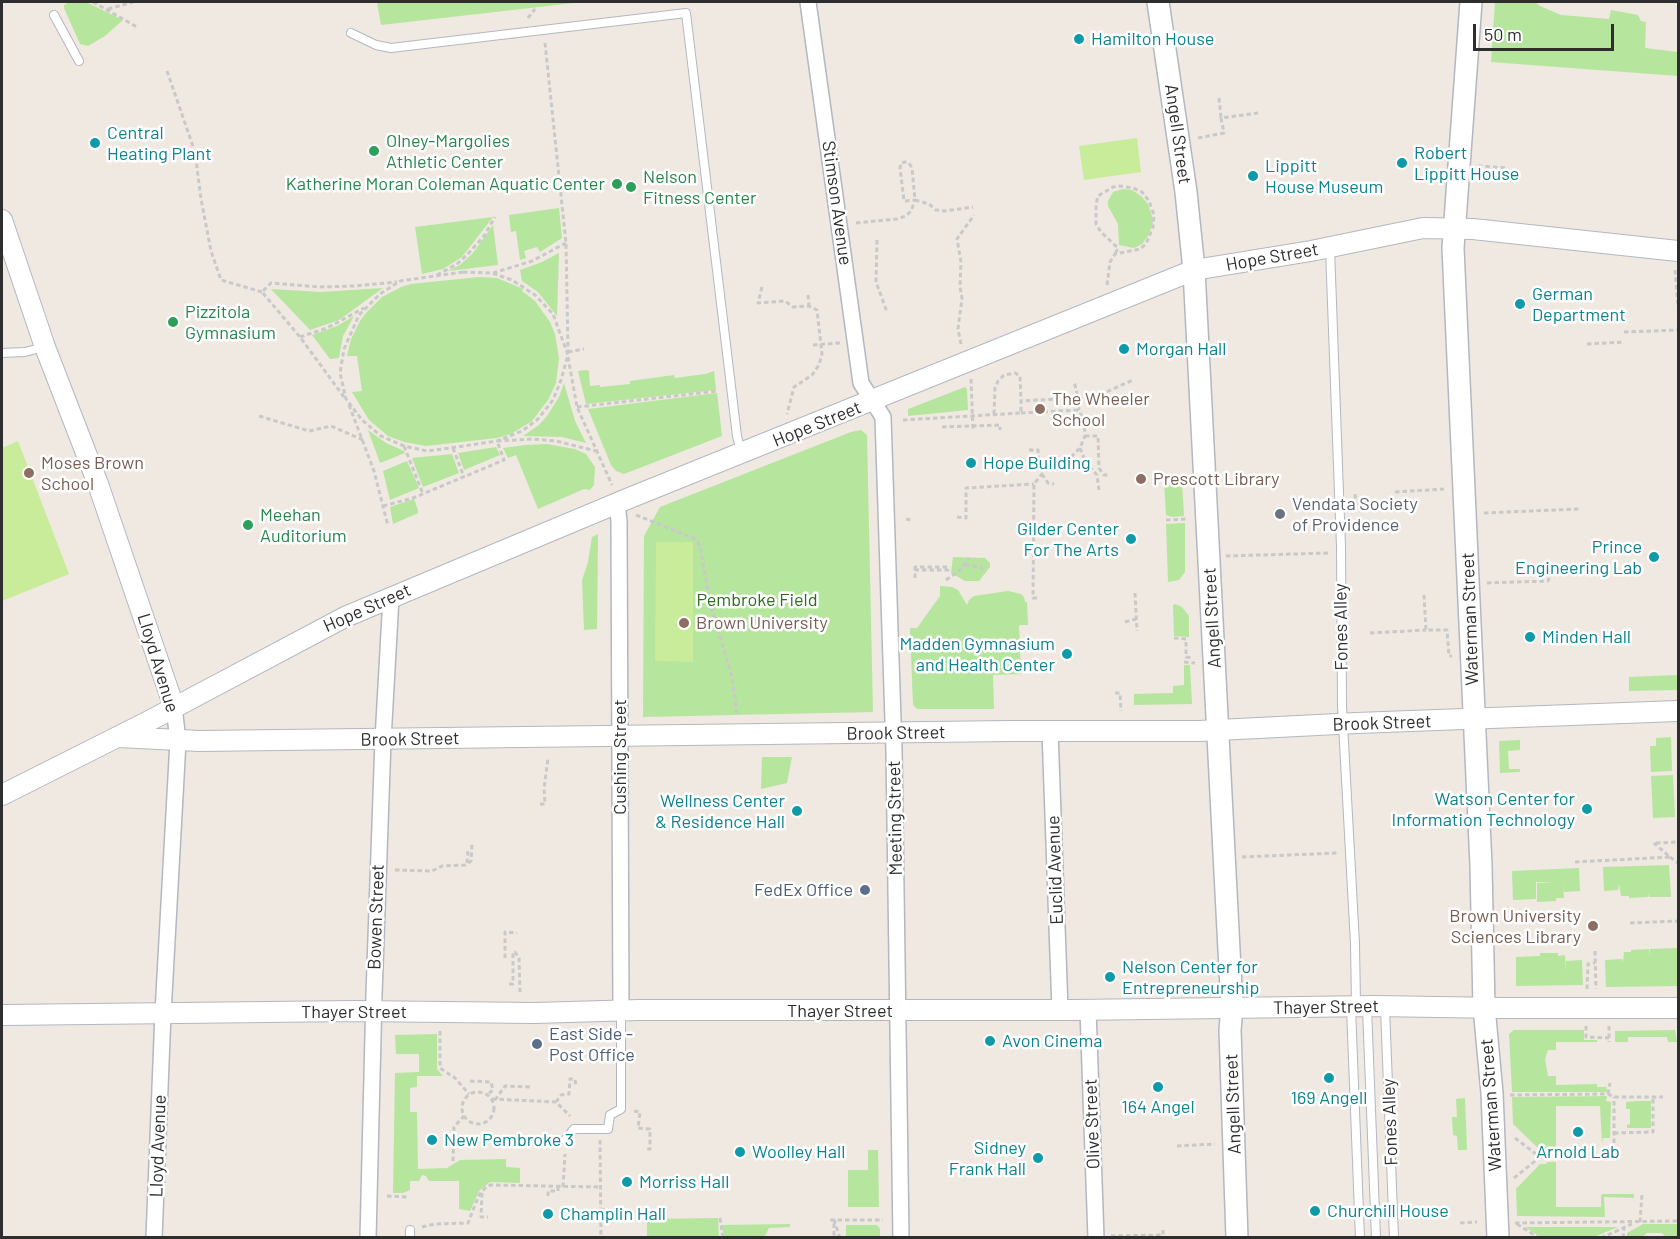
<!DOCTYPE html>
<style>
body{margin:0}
#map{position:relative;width:1680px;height:1239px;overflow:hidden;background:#efe9e1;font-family:Barlow,sans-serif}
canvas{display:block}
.frame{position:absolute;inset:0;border:3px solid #2e2e2e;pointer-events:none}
.scale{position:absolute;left:1473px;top:24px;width:141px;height:27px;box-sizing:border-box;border:3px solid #2e2e2e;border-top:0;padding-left:8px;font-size:18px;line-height:21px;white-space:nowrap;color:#2e2e2e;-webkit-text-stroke:4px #fff;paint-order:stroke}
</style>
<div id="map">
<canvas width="1680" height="1239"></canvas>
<div class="frame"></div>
<div class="scale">50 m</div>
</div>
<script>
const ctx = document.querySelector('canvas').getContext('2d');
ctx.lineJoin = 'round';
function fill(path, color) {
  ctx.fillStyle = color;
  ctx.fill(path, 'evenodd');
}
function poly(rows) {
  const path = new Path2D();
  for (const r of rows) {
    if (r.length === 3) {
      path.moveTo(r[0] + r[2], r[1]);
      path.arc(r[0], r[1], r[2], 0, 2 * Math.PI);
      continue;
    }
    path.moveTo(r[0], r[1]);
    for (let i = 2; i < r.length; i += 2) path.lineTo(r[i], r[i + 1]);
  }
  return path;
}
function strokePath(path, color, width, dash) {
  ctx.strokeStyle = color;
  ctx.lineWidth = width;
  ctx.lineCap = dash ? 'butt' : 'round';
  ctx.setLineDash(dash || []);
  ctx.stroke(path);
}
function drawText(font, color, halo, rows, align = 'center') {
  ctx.font = font + ' Barlow,sans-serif';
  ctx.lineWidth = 5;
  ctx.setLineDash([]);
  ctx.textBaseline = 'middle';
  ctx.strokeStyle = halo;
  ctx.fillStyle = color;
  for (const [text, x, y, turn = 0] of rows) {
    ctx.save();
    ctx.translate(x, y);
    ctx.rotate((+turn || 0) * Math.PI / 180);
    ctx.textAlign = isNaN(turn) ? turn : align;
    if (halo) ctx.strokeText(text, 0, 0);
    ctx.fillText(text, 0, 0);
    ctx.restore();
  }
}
fill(poly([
 [69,2,86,2,123,20,105,36,88,46,80,44,64,8,64,5],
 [377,2,583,2,381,25],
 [1495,2,1535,2,1540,6,1561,15,1609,19,1611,10,1638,15,1641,21,1646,22,1645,48,1678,52,1678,76,1491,62],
 [1123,189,1132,190,1141,196,1148,204,1152,216,1153,223,1148,236,1142,244,1134,248,1119,245,1118,224,1108,206,1108,201,1113,192],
 [559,208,562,238,540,252,537,247,524,251,526,258,520,260,516,231,511,232,509,215],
 [493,217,462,257,443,269,422,274,415,227],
 [493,225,498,265,448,271,460,265,473,253],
 [559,253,557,316,538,292,522,281,520,270,542,262],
 [479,277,497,278,523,289,522,291,535,301,550,322,555,334,559,358,556,383,548,400,532,421,511,434,497,438,426,446,404,442,388,436,369,420,352,392,362,391,357,356,347,356,351,339,360,321,366,313,382,297,401,287,411,284],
 [383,288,339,320,310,330,271,289,321,292],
 [354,316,343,336,339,358,330,359,312,335,337,326],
 [586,370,589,371,590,386,600,385,600,387,630,384,630,381,674,375,675,378,705,374,714,371,716,390,586,404,578,371],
 [564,383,575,421,586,443,562,437,523,436,539,425,547,416,559,397],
 [965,387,967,389,968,410,908,416,908,409],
 [717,393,722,436,624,474,616,471,611,465,588,409],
 [368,430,386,443,404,451,405,453,380,463],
 [861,430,867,435,873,712,643,717,644,536,660,507,851,432],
 [547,444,575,449,586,454,595,467,594,485,590,490,584,489,538,509,516,455,508,458,503,448,525,445],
 [496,447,500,455,464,470,458,453],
 [452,454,459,473,423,487,412,458],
 [407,461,419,488,390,500,383,471],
 [1164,481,1182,482,1184,516,1172,517,1166,515],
 [414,499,418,510,418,513,393,524,390,507],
 [1185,523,1185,572,1179,580,1168,582,1166,524],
 [598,534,597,629,584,630,582,580,588,562,592,537],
 [953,557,985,558,990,563,990,567,979,581,965,581,951,573],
 [940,586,952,587,958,590,967,605,969,600,974,596,1008,591,1021,594,1024,597,1025,602,1027,602,1028,625,1019,625,1021,674,993,675,994,709,917,709,913,705,910,628,917,628,940,596],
 [1175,604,1182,607,1189,616,1189,637,1174,636,1173,605],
 [1184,665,1190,665,1192,704,1134,705,1134,694,1173,693,1173,686,1184,685],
 [1678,675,1678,690,1629,691,1629,677],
 [1671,737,1672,771,1651,772,1650,746,1656,746,1656,738],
 [1520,740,1520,750,1508,751,1509,769,1520,769,1520,772,1500,773,1499,741],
 [762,757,792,757,787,783,761,789],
 [1673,775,1675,817,1653,818,1651,776],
 [1669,865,1671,897,1649,897,1648,894,1648,897,1629,898,1629,896,1621,896,1619,884,1618,890,1604,891,1603,867],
 [1579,868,1580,891,1564,892,1563,881,1564,898,1556,898,1556,901,1537,902,1537,883,1555,882,1536,882,1536,899,1513,900,1512,871],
 [1678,948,1678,986,1606,987,1605,960,1622,959,1623,962,1624,952,1631,952,1631,950,1649,949,1650,955,1650,949],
 [1540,953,1558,953,1558,956,1565,955,1566,972,1566,961,1582,960,1583,985,1516,986,1516,957,1540,956],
 [1514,1030,1584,1030,1584,1040,1597,1040,1597,1042,1556,1042,1556,1050,1548,1050,1545,1059,1548,1076,1556,1076,1556,1085,1597,1084,1597,1087,1606,1087,1606,1084,1607,1092,1512,1092,1509,1034],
 [1675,1030,1677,1042,1668,1042,1667,1037,1628,1037,1628,1042,1615,1042,1615,1031],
 [437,1034,437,1069,443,1076,417,1076,417,1087,410,1088,410,1112,417,1112,418,1169,447,1168,460,1160,506,1159,506,1167,520,1168,520,1183,490,1182,479,1191,470,1211,459,1209,459,1181,429,1181,426,1176,422,1175,419,1181,410,1181,410,1190,403,1193,393,1193,395,1073,419,1072,419,1054,396,1054,395,1035],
 [1607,1096,1606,1101,1611,1102,1610,1138,1603,1138,1602,1143,1600,1106,1556,1106,1556,1151,1539,1149,1513,1124,1512,1097],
 [1465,1098,1467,1150,1458,1150,1457,1136,1453,1135,1452,1117,1457,1117,1456,1099],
 [1636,1101,1651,1101,1651,1128,1627,1128,1627,1125,1630,1124,1630,1109,1626,1109,1626,1102],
 [868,1150,878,1150,879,1207,848,1207,848,1170,868,1170],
 [1547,1162,1556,1162,1556,1207,1601,1207,1601,1195,1603,1194,1634,1194,1634,1198,1604,1197,1605,1217,1517,1216,1516,1189,1540,1164,1546,1164],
 [718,1218,719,1237,647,1237,647,1219],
 [790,1224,790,1227,769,1228,764,1238,725,1237,721,1225],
 [1643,1224,1678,1224,1678,1237,1666,1237,1662,1233,1647,1233,1642,1237,1627,1237,1627,1233],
 [846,1225,877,1225,880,1229,880,1237,846,1237],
 [1525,1227,1618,1227,1594,1237,1542,1238]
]), '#b6e59e');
fill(poly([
 [1137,138,1141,172,1084,180,1079,146],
 [18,441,69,574,2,601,2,448],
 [656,542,693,542,693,662,655,661]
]), '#c9ec9a');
const service = poly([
 [54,15,79,61],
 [351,33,376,45,391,48,686,13,737,436,741,452],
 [1330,249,1341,547,1342,706,1355,944,1356,1005],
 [2,353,25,352,44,347],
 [1351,1008,1360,1238],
 [1367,1008,1376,1238],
 [1385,1008,1394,1238],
 [565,1140,574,1129,608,1129,610,1115,621,1109,621,1012],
 [410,1238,410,1230]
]);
const minor = poly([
 [808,2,861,383,883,417,894,751,901,1238],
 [617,504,619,521,621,1011],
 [1050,731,1060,1010],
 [1088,1010,1096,1238],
 [154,1238,163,1013,178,741,174,707],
 [368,1238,374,995,383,740,391,597]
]);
const tertiary = poly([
 [2,220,45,347,98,484,174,707],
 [119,737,199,741,1010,731,1199,731,1357,723,1678,711],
 [2,795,149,721,345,617,627,499,1194,270,1311,251,1423,228,1473,229,1678,251],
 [2,1015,355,1011,534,1013,639,1010,1073,1010,1375,1006,1501,1008,1678,1008]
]);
const secondary = poly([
 [1158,2,1186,192,1194,270,1232,1008,1230,1030,1237,1238],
 [1471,2,1453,248,1481,866,1484,1007,1492,1093,1498,1238]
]);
strokePath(service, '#b4b7c1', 10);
strokePath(minor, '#b4b7c1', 18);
strokePath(tertiary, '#b4b7c1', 22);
strokePath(secondary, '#b4b7c1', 24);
strokePath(poly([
 [93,2,137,27],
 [108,9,133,2],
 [528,18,535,9],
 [545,43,566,243,568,351],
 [167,71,195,152,201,199,211,251,221,280,262,292],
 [1219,98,1221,118],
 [1198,138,1224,133,1221,118,1258,113],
 [1478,166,1507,168],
 [856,223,897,219,906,216,911,211,915,200,904,201,900,168,901,163,905,162,909,163,912,168,915,200,929,204,936,210,945,211,973,207],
 [877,240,876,282,887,312],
 [1675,270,1678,307],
 [463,272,492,273,512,280,535,295,553,314,568,355,561,380,553,400,538,419,522,431,497,441,450,448,427,451,404,446,381,436,362,420,346,399,340,373,344,349,359,315,380,294,400,281,463,272],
 [493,273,532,261,566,243],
 [437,275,457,264,466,256,484,236,495,217],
 [1107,285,1110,262,1115,254,1140,249,1146,244,1153,227,1154,215,1149,201,1142,192,1133,188,1120,186,1113,187,1098,196,1096,204,1096,224,1101,232,1118,248,1115,254],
 [762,287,758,303,785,301,793,307,809,306,817,310,822,354,819,365,812,375,794,387,787,414],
 [808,295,809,306],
 [1624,332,1678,330],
 [300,337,327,328,364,308],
 [961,344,958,329,962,298,960,287,961,262,957,239,974,215],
 [1587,344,1624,342],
 [813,345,840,343],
 [568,352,584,349],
 [568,357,577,407,612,485],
 [971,379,973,431],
 [344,397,300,337,262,292,271,283,320,287,354,286,397,282],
 [349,405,374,471,388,526],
 [577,407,718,391],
 [1021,413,1079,410],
 [994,414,995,388,998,381,1004,375,1015,373,1020,376,1021,401],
 [259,416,309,431,331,426,363,440],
 [903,420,1021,413,1021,401,1095,397,1133,380],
 [942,427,1000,425,1000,430],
 [1085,436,1098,436,1099,468,1104,475,1109,475],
 [404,446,423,494],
 [453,448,464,477],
 [1080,448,1085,460],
 [1029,450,1038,450,1039,463,1048,468],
 [1070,458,1086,461,1090,467,1097,475,1099,490],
 [1042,474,1048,483,1054,484],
 [1164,477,1186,476],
 [1395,492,1444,489],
 [1355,494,1356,505,1390,503],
 [383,506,413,498,504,460,497,441,532,439,556,441,596,451],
 [1484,513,1579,509],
 [636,515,696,539,700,546,711,607,732,677,737,716],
 [957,517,966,518,966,488,1034,484],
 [906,519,911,520],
 [1166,520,1188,519],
 [1226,556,1328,553],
 [965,565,980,567,985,572],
 [915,578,915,570,948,570,948,567,915,567,915,570],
 [946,580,959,571,969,558],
 [1487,583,1548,581,1550,575,1582,572],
 [1135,593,1137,631],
 [1424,595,1426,630,1447,630,1449,656,1452,656],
 [1037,598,1033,598,1034,484,1042,474,1048,468,1070,458,1080,448,1085,436,1084,421,1079,410,1078,398,1074,381],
 [1125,622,1136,619],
 [1370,633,1426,630],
 [1174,638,1186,639,1186,657,1193,658],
 [1184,662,1195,663],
 [1115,693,1120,693,1121,711],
 [540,804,545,804,544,789,548,758],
 [1656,843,1678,842],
 [1242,857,1337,853],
 [1670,857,1678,863],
 [1575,862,1670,857,1654,843],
 [467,863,468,850],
 [395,870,432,871,442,866,465,865,471,861,472,844],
 [1630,923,1678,921],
 [1595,951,1596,989],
 [505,958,505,932,517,933],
 [509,984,513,984,513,952,515,952,519,958,520,994],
 [1587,989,1588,964,1595,963],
 [1586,1026,1586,1037,1609,1038],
 [1609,1026,1609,1042],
 [440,1031,440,1068,455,1078,469,1094],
 [470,1081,491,1082,493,1090,488,1094],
 [478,1108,16],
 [1608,1094,1610,1083],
 [1510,1095,1608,1094,1614,1097,1663,1097],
 [492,1099,556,1102,570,1116],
 [495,1100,505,1086,530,1087],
 [556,1102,561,1095,569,1094,570,1079,575,1079,576,1087],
 [634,1111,640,1112,638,1128,650,1129,650,1149,646,1149],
 [1614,1133,1653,1132,1653,1097],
 [1515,1138,1540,1157,1556,1157],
 [600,1140,601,1238],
 [1614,1143,1614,1097],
 [1177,1146,1215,1144],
 [453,1161,454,1127,464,1116],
 [1514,1178,1539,1158],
 [563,1187,565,1154],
 [482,1193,481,1217,488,1217],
 [387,1196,409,1197],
 [548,1196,548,1191,558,1191,558,1187],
 [601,1210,608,1210],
 [720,1218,723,1238],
 [830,1220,834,1220,834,1238],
 [1640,1222,1642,1194],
 [1460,1223,1477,1222],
 [1515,1223,1678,1221],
 [1517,1224,1539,1238],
 [422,1227,435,1224,468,1223,479,1195,486,1187,491,1185,601,1187],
 [1163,1230,1163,1238],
 [1111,1236,1163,1235],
 [840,1238,834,1220,883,1220],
 [1601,1238,1632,1224],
 [1623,1238,1624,1228]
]), '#c9c9c9', 3, [4.5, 3]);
strokePath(service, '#fff', 8);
strokePath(minor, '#fff', 15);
strokePath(tertiary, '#fff', 20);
strokePath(secondary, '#fff', 21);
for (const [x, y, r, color] of [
 [1079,39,6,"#0f9aa8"],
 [95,143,6,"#0f9aa8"],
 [374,151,6,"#2e9e5b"],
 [1402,163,6,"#0f9aa8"],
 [1253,176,6,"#0f9aa8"],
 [617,184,6,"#2e9e5b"],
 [631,187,6,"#2e9e5b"],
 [1520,304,6,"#0f9aa8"],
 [173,322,6,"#2e9e5b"],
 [1124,349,6,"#0f9aa8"],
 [1040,409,6,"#8d6e63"],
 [971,463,6,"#0f9aa8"],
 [29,473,6,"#8d6e63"],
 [1141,479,6,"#8d6e63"],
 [1280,514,6,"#6b7280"],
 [248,525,6,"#2e9e5b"],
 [1131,539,6,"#0f9aa8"],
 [1654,557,6,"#0f9aa8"],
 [684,623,6,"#8d6e63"],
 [1530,637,6,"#0f9aa8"],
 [1067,654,6,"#0f9aa8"],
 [1587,809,6,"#0f9aa8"],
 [797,811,6,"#0f9aa8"],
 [865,890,6,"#5c6f8a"],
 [1593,926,6,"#8d6e63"],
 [1110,977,6,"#0f9aa8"],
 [990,1041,6,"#0f9aa8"],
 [537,1044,6,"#5c6f8a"],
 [1329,1078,6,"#0f9aa8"],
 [1158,1087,6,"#0f9aa8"],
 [1578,1132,6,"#0f9aa8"],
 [432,1140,6,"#0f9aa8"],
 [740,1152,6,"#0f9aa8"],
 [1038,1158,6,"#0f9aa8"],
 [627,1182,6,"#0f9aa8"],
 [1315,1211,6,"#0f9aa8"],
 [548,1214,6,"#0f9aa8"]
]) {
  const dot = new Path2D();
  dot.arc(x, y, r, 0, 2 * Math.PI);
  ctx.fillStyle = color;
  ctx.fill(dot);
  strokePath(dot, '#fff', 2);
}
drawText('18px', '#0d838f', '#fff', [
 ["Hamilton House",1091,39],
 ["Central",107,133],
 ["Heating Plant",107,154],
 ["Robert",1414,153],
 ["Lippitt House",1414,174],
 ["Lippitt",1265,166],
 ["House Museum",1265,187],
 ["German",1532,294],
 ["Department",1532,315],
 ["Morgan Hall",1136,349],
 ["Hope Building",983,463],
 ["Gilder Center",1119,529,"right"],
 ["For The Arts",1119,550,"right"],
 ["Prince",1642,547,"right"],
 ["Engineering Lab",1642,568,"right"],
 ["Minden Hall",1542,637],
 ["Madden Gymnasium",1055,644,"right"],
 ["and Health Center",1055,665,"right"],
 ["Watson Center for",1575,799,"right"],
 ["Information Technology",1575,820,"right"],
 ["Wellness Center",785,801,"right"],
 ["& Residence Hall",785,822,"right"],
 ["Nelson Center for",1122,967],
 ["Entrepreneurship",1122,988],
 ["Avon Cinema",1002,1041],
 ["169 Angell",1329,1098,"center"],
 ["164 Angel",1158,1107,"center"],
 ["New Pembroke 3",444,1140],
 ["Sidney",1026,1148,"right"],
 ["Frank Hall",1026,1169,"right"],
 ["Woolley Hall",752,1152],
 ["Arnold Lab",1578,1152,"center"],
 ["Morriss Hall",639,1182],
 ["Churchill House",1327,1211],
 ["Champlin Hall",560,1214]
], 'left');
drawText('18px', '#2e2e2e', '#fff', [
 ["Angell Street",1178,134,82],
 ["Stimson Avenue",837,203,82],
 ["Hope Street",1272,257,-10],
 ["Hope Street",817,424,-22],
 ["Hope Street",367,608,-24],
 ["Angell Street",1212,618,-93],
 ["Waterman Street",1470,619,-92],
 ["Fones Alley",1341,627,-91],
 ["Lloyd Avenue",158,663,73],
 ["Brook Street",1382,723,-2],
 ["Brook Street",896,733,-1],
 ["Brook Street",410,739,-1],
 ["Cushing Street",620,757,-90],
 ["Meeting Street",895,818,-91],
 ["Euclid Avenue",1055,870,-92],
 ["Bowen Street",376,917,-88],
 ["Thayer Street",1326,1007,-1],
 ["Thayer Street",840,1011],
 ["Thayer Street",354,1012],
 ["Angell Street",1233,1104,-92],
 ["Waterman Street",1491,1105,-94],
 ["Fones Alley",1390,1122,-92],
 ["Olive Street",1092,1124,-92],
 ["Lloyd Avenue",158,1146,-88]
]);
drawText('18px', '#27864d', '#fff', [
 ["Olney-Margolies",386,141],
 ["Athletic Center",386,162],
 ["Nelson",643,177],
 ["Fitness Center",643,198],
 ["Katherine Moran Coleman Aquatic Center",605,184,"right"],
 ["Pizzitola",185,312],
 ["Gymnasium",185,333],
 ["Meehan",260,515],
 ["Auditorium",260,536]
], 'left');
drawText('18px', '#785e54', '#fff', [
 ["The Wheeler",1052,399],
 ["School",1052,420],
 ["Moses Brown",41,463],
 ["School",41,484],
 ["Prescott Library",1153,479],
 ["Brown University",696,623],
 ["Brown University",1581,916,"right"],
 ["Sciences Library",1581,937,"right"]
], 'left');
drawText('18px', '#5b616d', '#fff', [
 ["Vendata Society",1292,504],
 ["of Providence",1292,525]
], 'left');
drawText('18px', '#2c6e1b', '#fff', [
 ["Pembroke Field",757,600]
]);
drawText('18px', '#4e5e75', '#fff', [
 ["FedEx Office",853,890],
 ["East Side -",549,1034,"left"],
 ["Post Office",549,1055,"left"]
], 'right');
</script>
